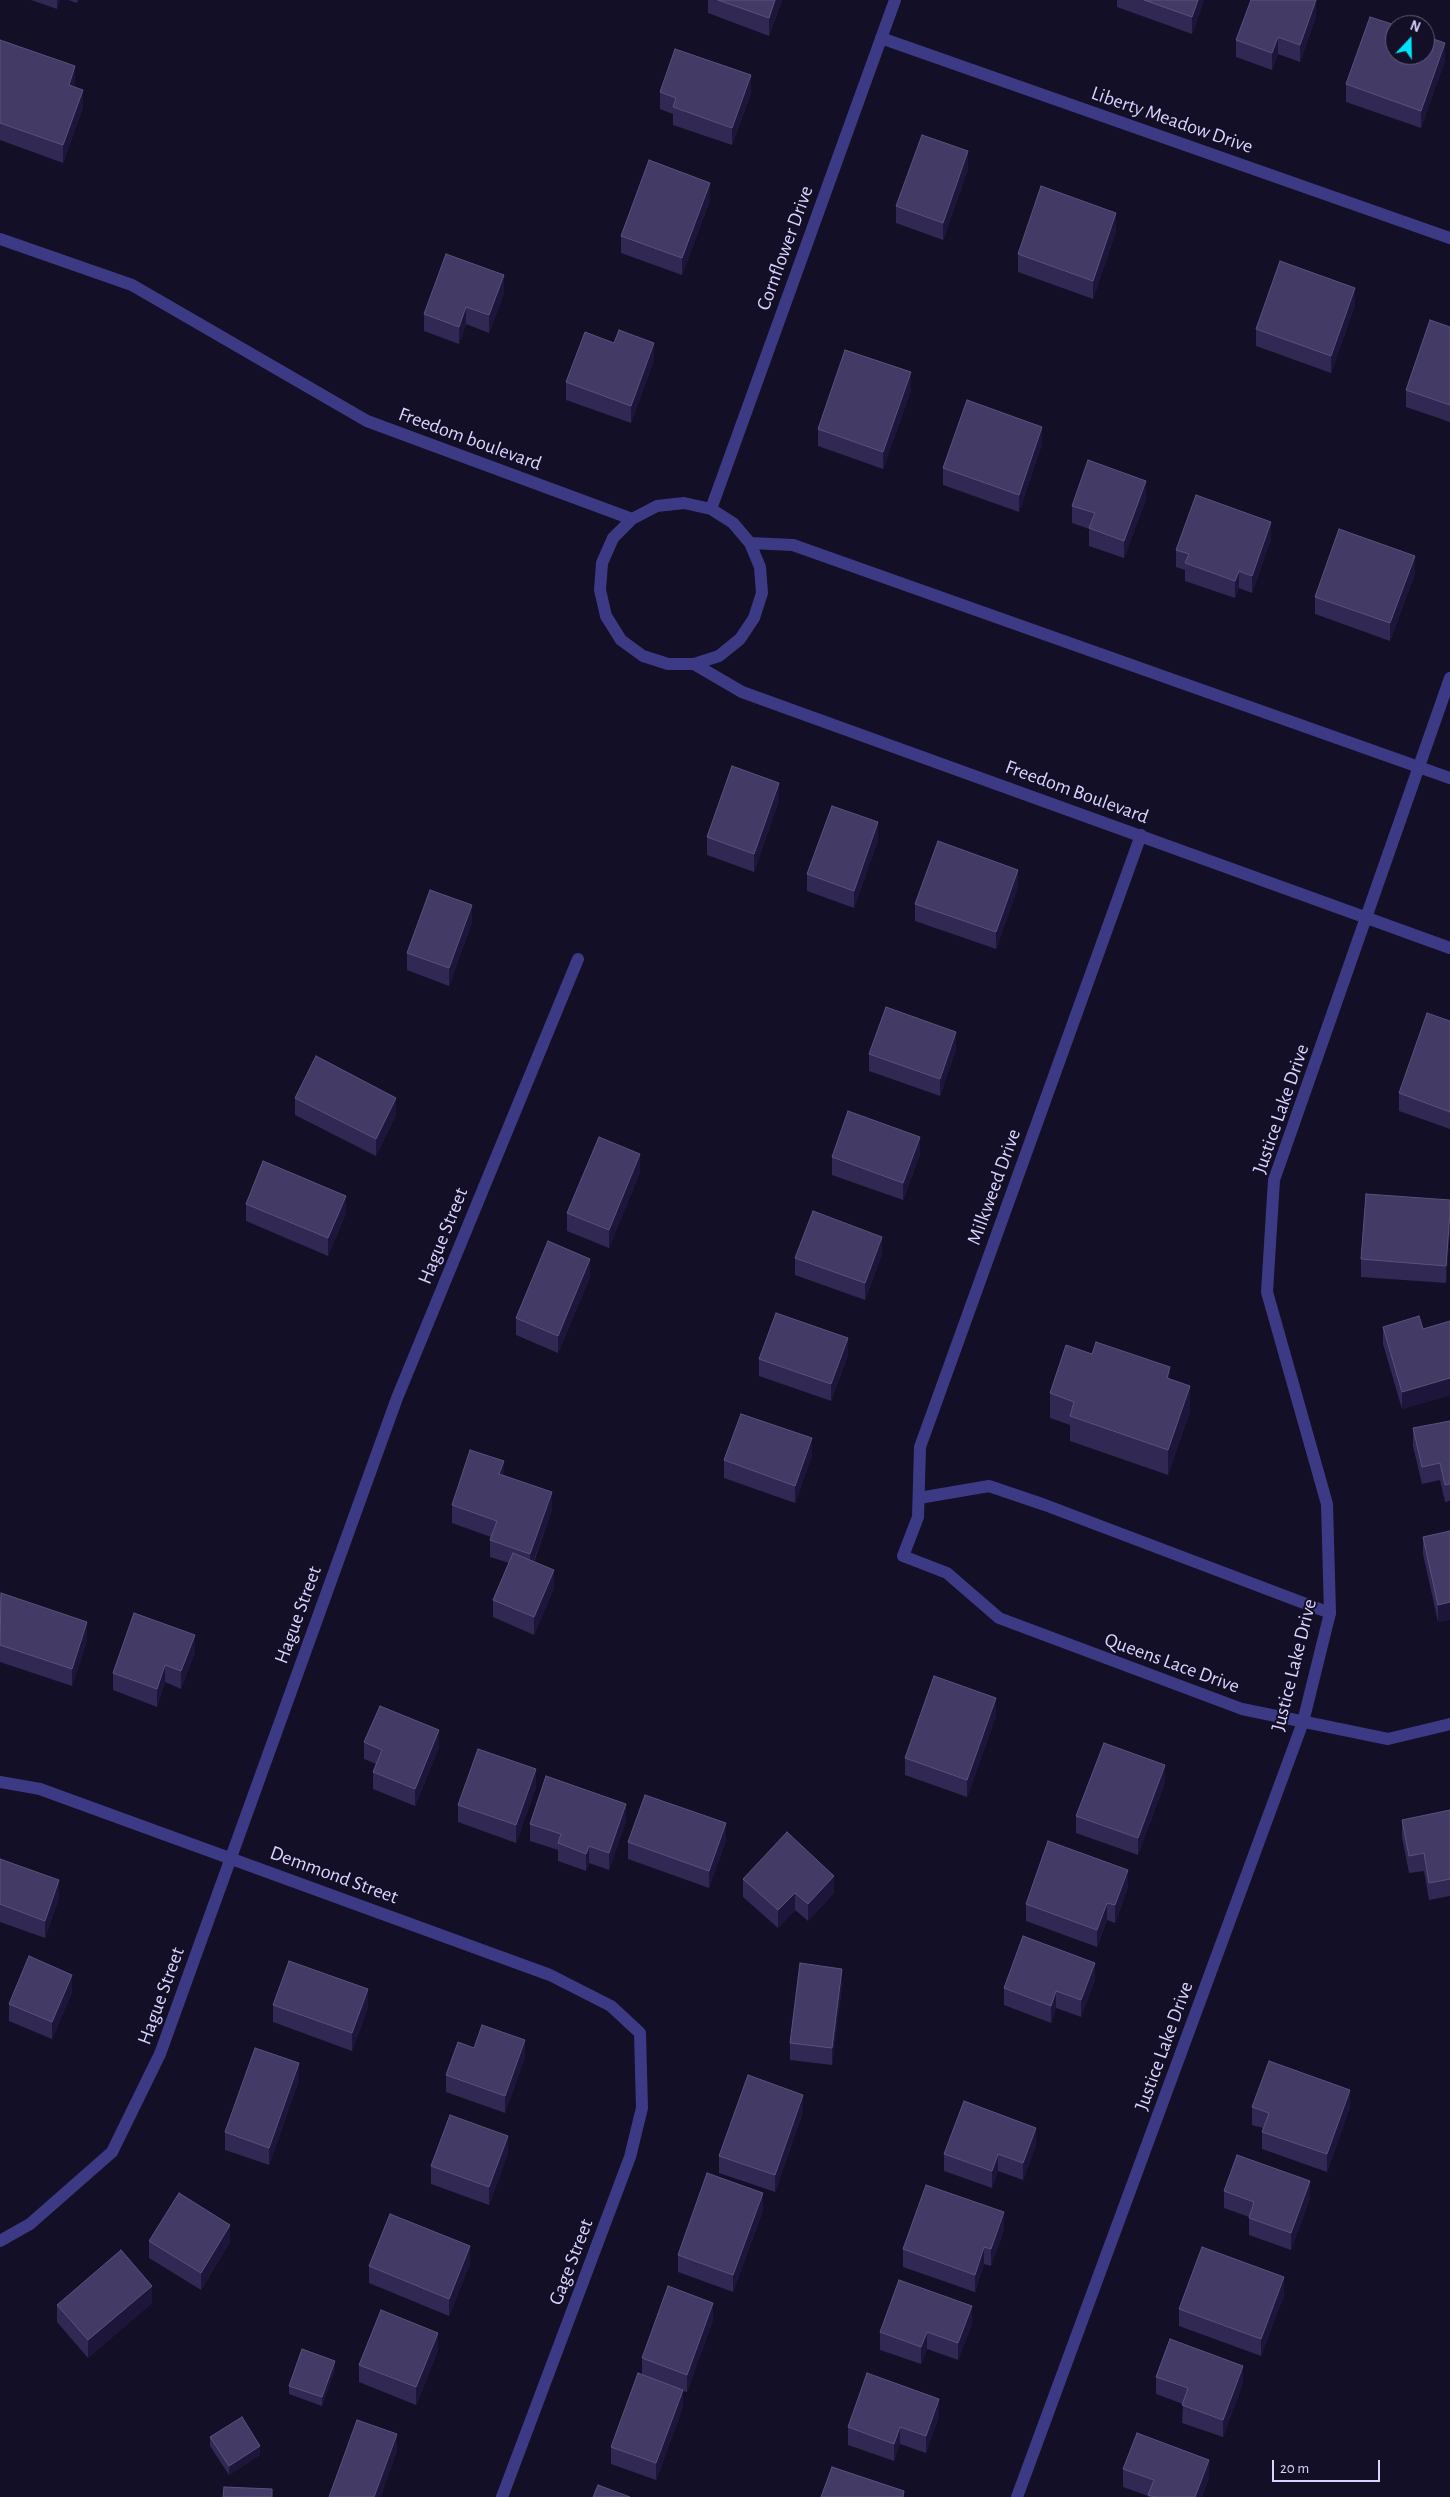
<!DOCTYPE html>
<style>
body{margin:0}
#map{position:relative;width:1450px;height:2497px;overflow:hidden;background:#130f26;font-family:"Alegreya Sans",sans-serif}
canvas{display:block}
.north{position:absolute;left:1385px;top:15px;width:50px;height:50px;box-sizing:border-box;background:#130f26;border:1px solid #625e7d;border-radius:50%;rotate:21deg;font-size:14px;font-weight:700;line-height:20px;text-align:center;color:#d9d4ff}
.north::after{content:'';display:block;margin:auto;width:18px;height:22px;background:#00e5ff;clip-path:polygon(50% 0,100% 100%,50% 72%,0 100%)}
.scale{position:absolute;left:1272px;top:2460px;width:108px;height:22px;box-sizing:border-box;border:2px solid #d9d4ff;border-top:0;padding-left:6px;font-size:15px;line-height:18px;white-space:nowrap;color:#d9d4ff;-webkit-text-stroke:4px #130f26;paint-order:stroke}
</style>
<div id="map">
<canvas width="1450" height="2497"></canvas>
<div class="north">N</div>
<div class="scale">20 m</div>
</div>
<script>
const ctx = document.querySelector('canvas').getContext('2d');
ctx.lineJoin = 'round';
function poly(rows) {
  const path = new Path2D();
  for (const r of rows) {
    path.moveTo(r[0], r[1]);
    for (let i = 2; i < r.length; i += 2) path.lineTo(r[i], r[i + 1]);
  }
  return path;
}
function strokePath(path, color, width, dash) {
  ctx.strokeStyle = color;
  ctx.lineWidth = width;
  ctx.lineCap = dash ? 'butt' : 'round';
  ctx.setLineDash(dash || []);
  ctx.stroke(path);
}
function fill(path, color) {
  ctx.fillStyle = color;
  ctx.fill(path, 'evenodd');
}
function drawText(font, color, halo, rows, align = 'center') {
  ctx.font = font + ' "Alegreya Sans",sans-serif';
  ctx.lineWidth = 4;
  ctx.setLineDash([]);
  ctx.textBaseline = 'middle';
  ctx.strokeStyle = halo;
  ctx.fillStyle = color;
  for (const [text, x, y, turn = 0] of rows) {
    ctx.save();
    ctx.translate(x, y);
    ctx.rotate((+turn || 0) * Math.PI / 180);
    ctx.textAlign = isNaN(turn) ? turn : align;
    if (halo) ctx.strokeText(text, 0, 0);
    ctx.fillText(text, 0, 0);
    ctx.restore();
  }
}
strokePath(poly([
 [919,1498,989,1486,1045,1505,1330,1613]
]), '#3d3a85', 12);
strokePath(poly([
 [881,38,1450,238],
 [0,239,132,285,367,421,632,519],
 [711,509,895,0],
 [750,543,793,545,1450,778],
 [694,664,719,656,740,639,754,618,762,593,760,567,750,543,733,523,711,509,684,503,657,506,632,519,613,538,602,563,600,590,606,616,621,640,643,656,668,664,694,664,742,692,1450,948],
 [1141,835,920,1447,918,1517,903,1556,947,1573,999,1618,1242,1709,1388,1739,1450,1724],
 [0,1782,40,1789,550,1975,611,2006,640,2033,642,2108,630,2157,502,2497],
 [0,2241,30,2224,112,2152,160,2054,397,1398,578,959],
 [1017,2497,1303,1722,1330,1613,1327,1504,1267,1292,1274,1180,1450,678]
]), '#3d3a85', 12);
fill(poly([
 [31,0,60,0,57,9],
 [68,0,78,0,77,3],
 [708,0,782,0,769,36,708,13],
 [1117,0,1204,0,1192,34,1117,7],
 [1316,17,1300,62,1278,54,1272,70,1236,57,1236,40],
 [0,40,75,83,74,86,83,107,63,163,0,140],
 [1445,60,1421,128,1346,102,1346,84],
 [660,92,751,93,732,145,673,125,673,114,660,109],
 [968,169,943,240,896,223,896,206],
 [710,200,682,275,621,253,621,236],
 [1116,231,1093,299,1018,272,1018,254],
 [504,293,489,333,466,324,459,344,424,331,424,314],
 [1355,305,1331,373,1256,346,1256,329],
 [1450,327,1450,422,1406,407,1406,390],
 [654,360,631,423,566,400,566,382],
 [911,390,883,469,818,446,818,429],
 [1042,444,1019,512,943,485,943,468],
 [1146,499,1124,558,1089,546,1089,529,1072,523,1072,506],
 [1271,539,1252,593,1239,588,1235,598,1185,581,1185,570,1176,567,1176,550],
 [1415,573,1390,641,1315,614,1315,597],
 [779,800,754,872,707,855,707,837],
 [878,840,854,908,807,891,807,874],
 [1018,887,996,949,915,921,915,904],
 [472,922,449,986,407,970,407,953],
 [1450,1021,1450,1129,1399,1111,1399,1093],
 [956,1049,940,1096,869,1071,869,1054],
 [295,1098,396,1115,376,1156,295,1115],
 [920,1154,903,1200,832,1175,832,1157],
 [640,1172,609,1248,567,1231,567,1213],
 [1450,1200,1450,1229,1446,1283,1361,1277,1361,1259],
 [246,1204,346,1213,328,1256,246,1221],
 [882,1254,865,1300,795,1275,795,1258],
 [590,1277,558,1353,516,1335,516,1318],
 [1450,1321,1450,1395,1402,1409,1383,1344,1383,1327,1423,1329],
 [1092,1354,1170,1379,1190,1411,1168,1475,1070,1441,1070,1425,1050,1418,1050,1393],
 [848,1355,831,1401,759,1376,759,1359],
 [1450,1421,1450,1501,1445,1502,1440,1480,1422,1484,1413,1446,1413,1428],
 [812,1455,795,1503,724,1478,724,1460],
 [504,1475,552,1509,534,1562,554,1588,534,1635,493,1617,493,1600,509,1563,490,1557,490,1540,491,1537,452,1523,452,1505],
 [1450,1531,1450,1620,1438,1622,1423,1554,1423,1537],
 [0,1595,87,1640,72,1686,0,1662],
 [195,1652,181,1689,165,1682,157,1707,113,1690,113,1673],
 [996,1716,967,1797,905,1775,905,1758],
 [364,1742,439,1747,415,1806,373,1789,373,1772,376,1764,364,1759],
 [1165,1782,1138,1855,1076,1833,1076,1816],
 [536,1787,516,1843,458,1822,458,1805],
 [1450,1810,1450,1896,1429,1900,1424,1871,1409,1873,1402,1837,1402,1820],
 [626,1821,609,1870,589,1863,586,1871,558,1861,558,1850,530,1841,530,1824],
 [726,1840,709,1888,628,1859,628,1842],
 [0,1859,59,1898,45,1938,0,1922],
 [743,1879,834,1893,808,1921,795,1910,778,1928,743,1897],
 [1128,1887,1115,1923,1107,1920,1097,1947,1026,1921,1026,1904],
 [1095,1980,1081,2017,1056,2008,1051,2023,1004,2005,1004,1988],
 [842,1986,832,2065,790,2060,790,2043],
 [72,1992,52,2039,9,2021,9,2004],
 [273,2005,368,2007,352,2051,273,2022],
 [474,2048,525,2057,505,2113,446,2092,446,2075],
 [299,2080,269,2165,225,2150,225,2132],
 [1252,2107,1350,2107,1327,2172,1262,2149,1262,2132,1263,2128,1252,2125],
 [803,2112,775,2192,719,2173,719,2156],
 [1036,2145,1023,2180,998,2171,992,2188,944,2171,944,2154],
 [508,2153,489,2205,431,2184,431,2166],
 [1224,2191,1310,2198,1291,2250,1249,2235,1249,2217,1224,2208],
 [763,2210,733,2292,678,2272,678,2255],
 [1004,2230,991,2266,984,2264,975,2292,903,2267,903,2249],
 [149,2241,230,2242,201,2290,149,2258],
 [470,2264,449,2316,369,2283,369,2266],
 [1284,2295,1261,2356,1179,2326,1179,2309],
 [152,2303,88,2358,57,2322,57,2305],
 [713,2320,687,2392,683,2391,683,2407,656,2480,611,2464,611,2447,642,2374,642,2358],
 [972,2324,958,2360,927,2349,921,2364,880,2350,880,2332],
 [438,2350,416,2405,359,2382,359,2365],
 [335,2369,322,2406,289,2394,289,2386],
 [1156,2377,1243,2383,1223,2437,1182,2423,1183,2404,1156,2394],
 [939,2416,926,2453,900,2444,894,2461,848,2445,848,2427],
 [210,2437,260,2455,229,2475,210,2446],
 [1123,2469,1209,2477,1202,2497,1148,2497,1148,2496,1123,2487]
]), '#312854');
fill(poly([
 [57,0,60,0,57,9],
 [775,0,782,0,769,36,769,18],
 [1198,0,1204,0,1192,34,1192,17],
 [1316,0,1316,17,1300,62,1300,45],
 [1278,37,1278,54,1272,70,1272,53],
 [1445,43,1445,60,1421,128,1421,111],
 [75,66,75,83,69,102,69,85],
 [751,75,751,93,732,145,732,128],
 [83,90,83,107,63,163,63,145],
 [968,151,968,169,943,240,943,223],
 [710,183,710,200,682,275,682,258],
 [1116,213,1116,231,1093,299,1093,281],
 [504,275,504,293,489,333,489,315],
 [1355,288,1355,305,1331,373,1331,356],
 [466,307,466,324,459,344,459,327],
 [654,343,654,360,631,423,631,406],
 [911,372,911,390,883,469,883,452],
 [1042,427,1042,444,1019,512,1019,495],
 [1146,481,1146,499,1124,558,1124,541],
 [1271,522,1271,539,1252,593,1252,576],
 [1415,556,1415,573,1390,641,1390,623],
 [1239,571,1239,588,1235,598,1235,581],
 [779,783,779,800,754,872,754,854],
 [878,822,878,840,854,908,854,891],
 [1018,870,1018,887,996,949,996,932],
 [472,905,472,922,449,986,449,968],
 [956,1032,956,1049,940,1096,940,1079],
 [396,1098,396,1115,376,1156,376,1139],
 [920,1137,920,1154,903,1200,903,1183],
 [640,1154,640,1172,609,1248,609,1230],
 [346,1196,346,1213,328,1256,328,1238],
 [1450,1212,1450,1229,1446,1283,1446,1266],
 [882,1237,882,1254,865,1300,865,1283],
 [590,1259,590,1277,558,1353,558,1336],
 [848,1338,848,1355,831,1401,831,1384],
 [1170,1367,1170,1393,1167,1378],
 [1450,1378,1450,1395,1402,1409,1402,1392],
 [1190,1386,1190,1411,1168,1475,1168,1450],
 [812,1438,812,1455,795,1503,795,1486],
 [504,1461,504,1478,499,1474],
 [552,1492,552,1509,530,1571,530,1554],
 [554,1570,554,1588,534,1635,534,1617],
 [1450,1602,1450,1620,1438,1622,1438,1605],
 [87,1622,87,1640,72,1686,72,1669],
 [195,1635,195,1652,181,1689,181,1671],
 [165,1665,165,1682,157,1707,157,1689],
 [996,1698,996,1716,967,1797,967,1780],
 [439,1730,439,1747,415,1806,415,1789],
 [1165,1765,1165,1782,1138,1855,1138,1838],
 [536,1769,536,1787,516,1843,516,1825],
 [626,1804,626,1821,609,1870,609,1853],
 [726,1823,726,1840,709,1888,709,1871],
 [589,1846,589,1863,586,1871,586,1854],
 [1128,1870,1128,1887,1115,1923,1115,1905],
 [834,1876,834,1893,808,1921,808,1904],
 [59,1880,59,1898,45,1938,45,1921],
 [795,1893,795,1910,778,1928,778,1910],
 [1107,1903,1107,1920,1097,1947,1097,1930],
 [1095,1963,1095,1980,1081,2017,1081,2000],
 [842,1969,842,1986,832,2065,832,2048],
 [72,1975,72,1992,52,2039,52,2022],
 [368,1989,368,2007,352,2051,352,2033],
 [1056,1991,1056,2008,1051,2023,1051,2006],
 [525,2040,525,2057,505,2113,505,2096],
 [299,2063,299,2080,269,2165,269,2148],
 [1350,2090,1350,2107,1327,2172,1327,2154],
 [803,2095,803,2112,775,2192,775,2175],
 [1036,2128,1036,2145,1023,2180,1023,2163],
 [508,2136,508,2153,489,2205,489,2187],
 [998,2154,998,2171,992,2188,992,2171],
 [1310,2181,1310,2198,1291,2250,1291,2233],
 [763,2193,763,2210,733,2292,733,2275],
 [1004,2212,1004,2230,991,2266,991,2249],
 [230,2225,230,2242,201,2290,201,2273],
 [470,2246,470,2264,449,2316,449,2299],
 [984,2247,984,2264,975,2292,975,2275],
 [1284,2277,1284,2295,1261,2356,1261,2339],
 [152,2286,152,2303,88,2358,88,2340],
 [713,2303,713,2320,687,2392,687,2375],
 [972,2306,972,2324,958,2360,958,2343],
 [927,2332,927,2349,921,2364,921,2347],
 [438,2333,438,2350,416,2405,416,2387],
 [335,2361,335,2369,322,2406,322,2397],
 [1243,2366,1243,2383,1223,2437,1223,2420],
 [683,2390,683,2407,656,2480,656,2463],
 [939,2399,939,2416,926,2453,926,2436],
 [900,2427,900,2444,894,2461,894,2444],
 [397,2434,397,2452,381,2497,374,2497],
 [260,2446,260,2455,229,2475,229,2466],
 [1209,2460,1209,2477,1202,2497,1195,2497]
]), '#1d163a');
const building = poly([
 [718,0,775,0,769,18,718,0],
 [1144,0,1198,0,1192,17,1144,0],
 [1251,0,1316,0,1300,45,1278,37,1272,53,1236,40,1251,0],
 [1370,17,1395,25,1395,55,1425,55,1425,36,1445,43,1421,111,1346,84,1370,17],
 [0,40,75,66,69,85,83,90,63,145,0,123,0,40],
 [675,49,751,75,732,128,673,107,676,98,660,92,675,49],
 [922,135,968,151,943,223,896,206,922,135],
 [649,160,710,183,682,258,621,236,649,160],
 [1041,186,1116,213,1093,281,1018,254,1041,186],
 [446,254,504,275,489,315,466,307,459,327,424,314,446,254],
 [1280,261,1355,288,1331,356,1256,329,1280,261],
 [1430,320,1450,327,1450,405,1406,390,1430,320],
 [619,330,654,343,631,406,566,382,585,332,614,343,619,330],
 [845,350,911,372,883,452,818,429,845,350],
 [967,400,1042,427,1019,495,943,468,967,400],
 [1088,460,1146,481,1124,541,1089,528,1095,513,1072,506,1088,460],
 [1196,495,1271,522,1252,576,1239,571,1235,581,1185,563,1189,554,1176,550,1196,495],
 [1339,529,1415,556,1390,623,1315,597,1339,529],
 [732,766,779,783,754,854,707,837,732,766],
 [832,806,878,822,854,891,807,874,832,806],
 [938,841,1018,870,996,932,915,904,938,841],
 [430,890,472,905,449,968,407,953,430,890],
 [886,1007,956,1032,940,1079,869,1054,886,1007],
 [1427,1013,1450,1021,1450,1112,1399,1093,1427,1013],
 [316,1056,396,1098,376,1139,295,1098,316,1056],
 [848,1111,920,1137,903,1183,832,1157,848,1111],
 [599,1137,640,1154,609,1230,567,1213,599,1137],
 [263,1161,346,1196,328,1238,246,1204,263,1161],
 [1366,1194,1450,1200,1450,1212,1446,1266,1361,1259,1366,1194],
 [813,1211,882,1237,865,1283,795,1258,813,1211],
 [548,1241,590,1259,558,1336,516,1318,548,1241],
 [776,1313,848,1338,831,1384,759,1359,776,1313],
 [1419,1316,1423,1329,1450,1321,1450,1378,1402,1392,1383,1327,1419,1316],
 [1096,1342,1170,1367,1167,1378,1190,1386,1168,1450,1070,1416,1074,1402,1050,1393,1066,1345,1092,1354,1096,1342],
 [741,1414,812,1438,795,1486,724,1460,741,1414],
 [1450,1421,1450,1484,1445,1485,1440,1463,1422,1467,1413,1428,1450,1421],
 [470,1450,504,1461,499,1474,552,1492,530,1554,490,1540,497,1521,452,1505,470,1450],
 [1450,1531,1450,1602,1438,1605,1423,1537,1450,1531],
 [513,1553,554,1570,534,1617,493,1600,513,1553],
 [1,1593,87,1622,72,1669,0,1645,1,1593],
 [134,1613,195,1635,181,1671,165,1665,157,1689,113,1673,134,1613],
 [934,1676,996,1698,967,1780,905,1758,934,1676],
 [380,1706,439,1730,415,1789,373,1772,382,1750,364,1742,380,1706],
 [1104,1743,1165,1765,1138,1838,1076,1816,1104,1743],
 [478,1749,536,1769,516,1825,458,1805,478,1749],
 [546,1776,626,1804,609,1853,589,1846,586,1854,558,1843,561,1834,530,1824,546,1776],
 [645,1795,726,1823,709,1871,628,1842,645,1795],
 [1450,1810,1450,1879,1429,1883,1424,1853,1409,1856,1402,1820,1450,1810],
 [787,1832,834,1876,808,1904,795,1893,778,1910,743,1879,787,1832],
 [1048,1841,1128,1870,1115,1905,1107,1903,1097,1930,1026,1904,1048,1841],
 [0,1859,59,1880,45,1921,0,1904,0,1859],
 [1023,1936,1095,1963,1081,2000,1056,1991,1051,2006,1004,1988,1023,1936],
 [29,1956,72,1975,52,2022,9,2004,29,1956],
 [289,1961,368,1989,352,2033,273,2005,289,1961],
 [800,1963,842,1969,832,2048,790,2043,800,1963],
 [482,2025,525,2040,505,2096,446,2075,458,2042,474,2048,482,2025],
 [255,2048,299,2063,269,2148,225,2132,255,2048],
 [1269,2061,1350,2090,1327,2154,1262,2132,1269,2113,1252,2107,1269,2061],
 [748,2075,803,2095,775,2175,719,2156,748,2075],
 [964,2101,1036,2128,1023,2163,998,2154,992,2171,944,2154,964,2101],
 [450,2115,508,2136,489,2187,431,2166,450,2115],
 [1237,2155,1310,2181,1291,2233,1249,2218,1254,2202,1224,2191,1237,2155],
 [707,2173,763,2193,733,2275,678,2255,707,2173],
 [926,2185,1004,2212,991,2249,984,2247,975,2275,903,2249,926,2185],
 [179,2193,230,2225,201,2273,149,2241,179,2193],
 [390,2214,470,2246,449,2299,369,2266,390,2214],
 [1202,2247,1284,2277,1261,2339,1179,2309,1202,2247],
 [121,2250,152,2286,88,2340,57,2305,121,2250],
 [899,2280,972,2306,958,2343,927,2332,921,2347,880,2332,899,2280],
 [668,2286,713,2303,687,2375,642,2358,668,2286],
 [381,2310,438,2333,416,2387,359,2365,381,2310],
 [1170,2339,1243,2366,1223,2420,1182,2405,1188,2388,1156,2377,1170,2339],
 [302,2349,335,2361,322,2397,289,2386,302,2349],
 [638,2373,683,2390,656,2463,611,2447,638,2373],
 [867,2373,939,2399,926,2436,900,2427,894,2444,848,2427,867,2373],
 [242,2417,260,2446,229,2466,210,2437,242,2417],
 [357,2420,397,2434,374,2497,329,2497,357,2420],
 [1137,2433,1209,2460,1195,2497,1154,2497,1148,2495,1154,2480,1123,2469,1137,2433],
 [832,2467,904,2491,903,2497,821,2497,832,2467],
 [598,2485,630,2497,593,2497,598,2485],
 [224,2487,272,2489,272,2497,223,2497,224,2487]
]);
fill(building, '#433a66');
strokePath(building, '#5a527e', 1);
drawText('20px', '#d9d4ff', '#130f26', [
 ["Liberty Meadow Drive",1172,120,19],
 ["Cornflower Drive",785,248,-70],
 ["Freedom boulevard",470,439,20],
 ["Freedom Boulevard",1077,792,20],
 ["Justice Lake Drive",1281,1109,-71],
 ["Milkweed Drive",994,1187,-70],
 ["Hague Street",443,1236,-68],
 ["Hague Street",298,1615,-70],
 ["Queens Lace Drive",1172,1663,20],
 ["Justice Lake Drive",1294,1665,-76],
 ["Demmond Street",334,1875,20],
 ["Hague Street",161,1996,-70],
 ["Justice Lake Drive",1164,2046,-70],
 ["Gage Street",571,2262,-69]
]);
</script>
